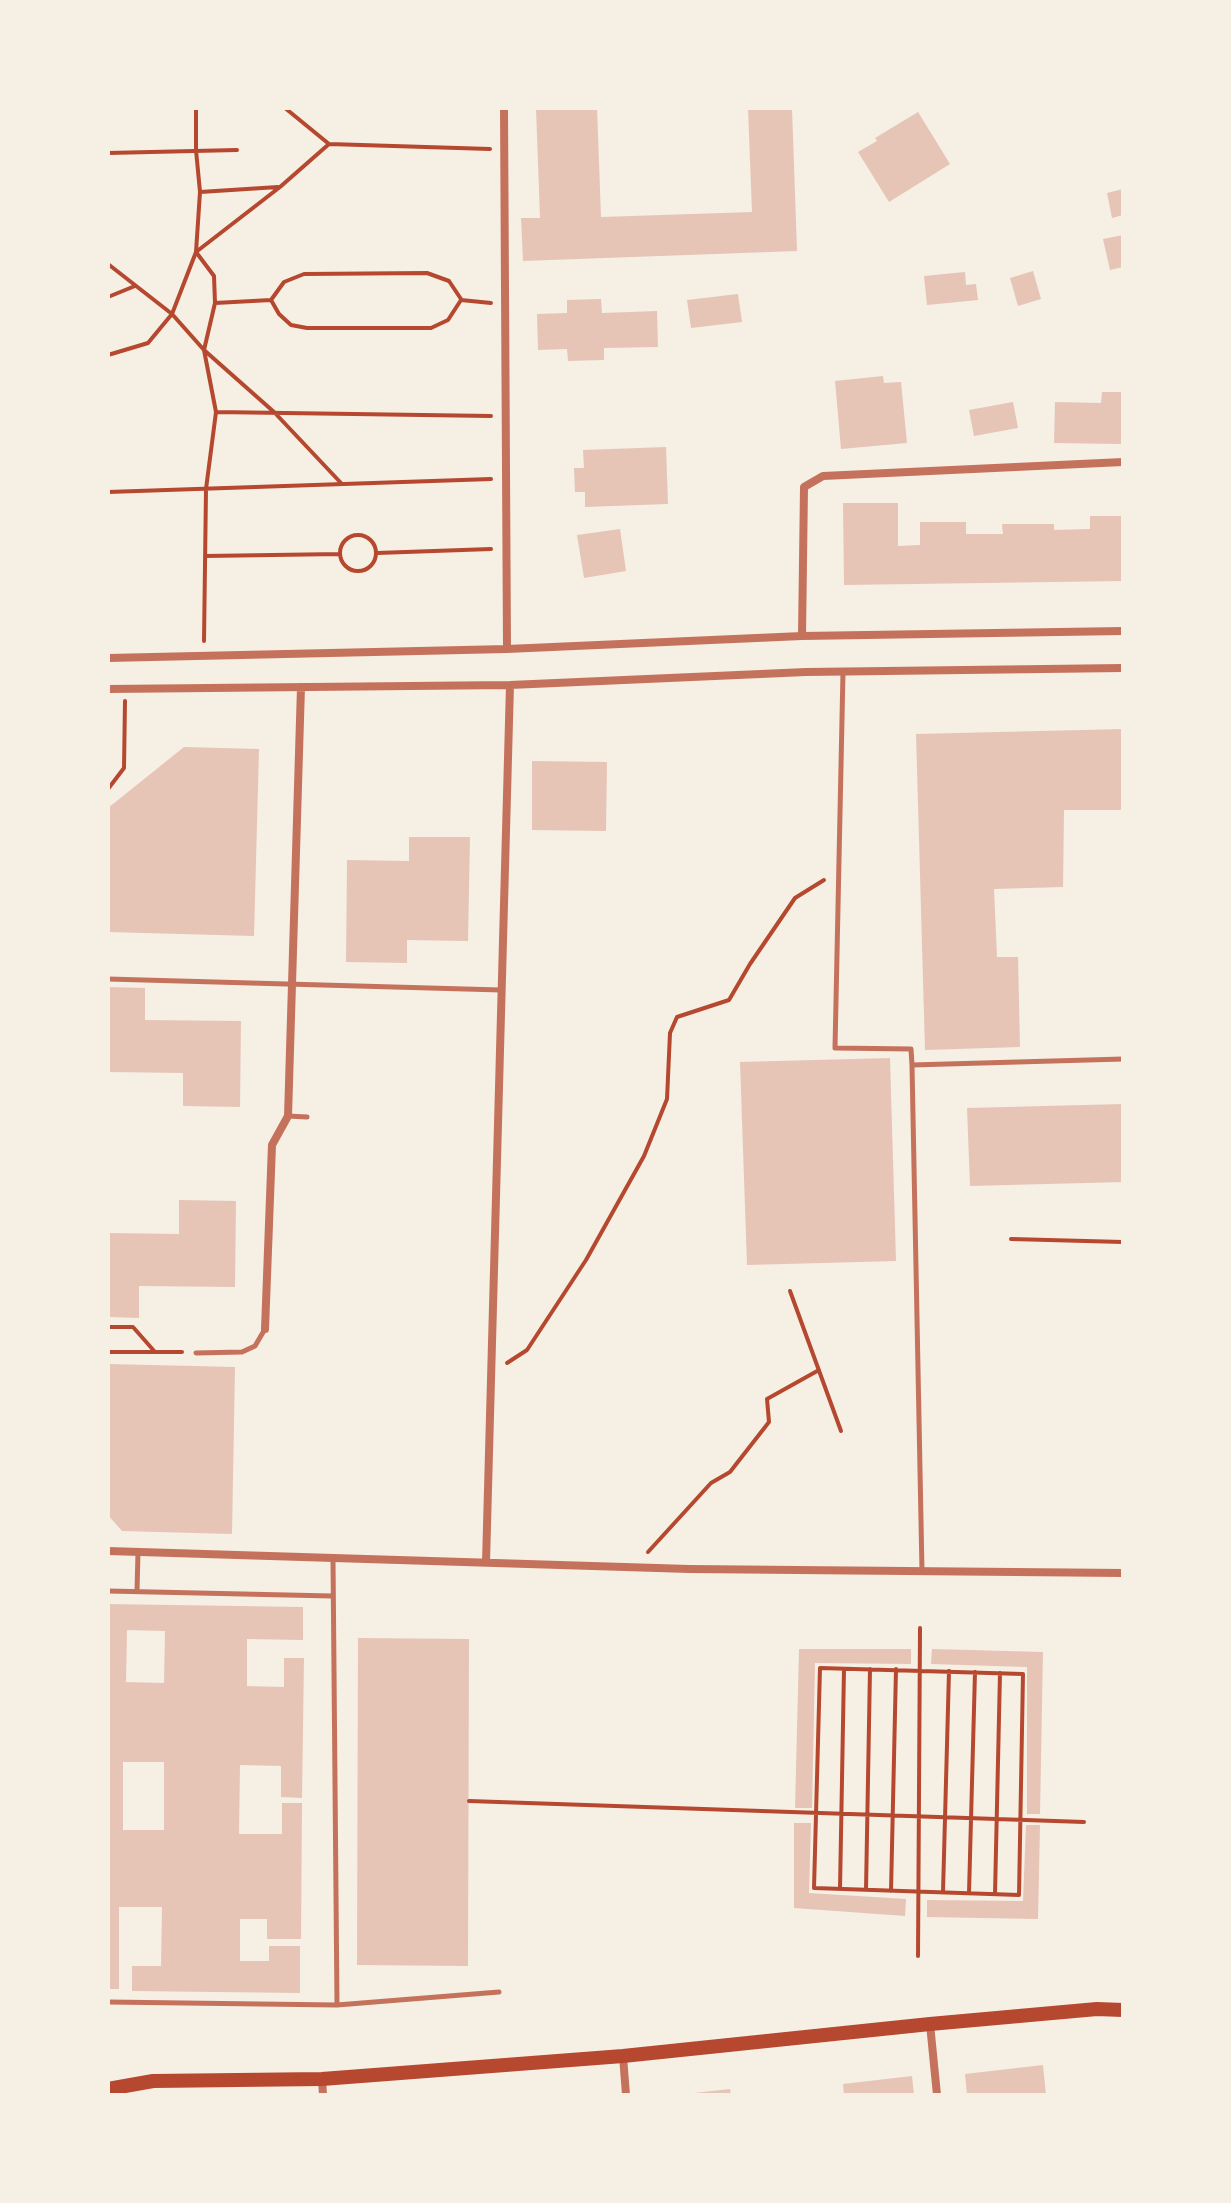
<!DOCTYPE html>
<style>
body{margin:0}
#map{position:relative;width:1231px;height:2203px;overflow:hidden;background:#f6efe4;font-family:"Fira Sans Condensed",sans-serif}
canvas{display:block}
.frame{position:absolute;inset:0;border:110px solid #f6efe4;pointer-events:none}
</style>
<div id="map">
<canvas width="1231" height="2203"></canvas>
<div class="frame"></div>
</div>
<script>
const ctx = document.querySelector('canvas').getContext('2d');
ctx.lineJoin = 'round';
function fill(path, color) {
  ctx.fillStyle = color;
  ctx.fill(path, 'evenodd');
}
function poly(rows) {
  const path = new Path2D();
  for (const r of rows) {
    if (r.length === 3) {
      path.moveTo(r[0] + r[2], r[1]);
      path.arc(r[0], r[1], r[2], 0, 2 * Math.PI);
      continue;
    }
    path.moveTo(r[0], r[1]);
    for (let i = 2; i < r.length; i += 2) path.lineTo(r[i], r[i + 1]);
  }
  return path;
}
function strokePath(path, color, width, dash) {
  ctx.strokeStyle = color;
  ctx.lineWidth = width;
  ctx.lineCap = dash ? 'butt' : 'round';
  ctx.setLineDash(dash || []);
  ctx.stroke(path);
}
fill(poly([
 [536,108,597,108,601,217,752,212,748,108,792,108,797,251,523,261,521,218,540,218],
 [918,112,950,164,889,202,858,152,877,141,875,138],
 [1123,189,1123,215,1112,218,1107,193],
 [1123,235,1123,267,1110,270,1103,239],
 [1033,271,1041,299,1018,306,1010,278],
 [965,272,966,285,976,284,978,300,927,305,924,276],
 [738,294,742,322,691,328,687,300],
 [601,299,602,313,657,311,658,347,604,348,604,360,568,361,567,349,538,350,537,314,567,313,567,300],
 [883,376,884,383,901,382,907,443,841,449,835,381],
 [1102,392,1123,392,1122,444,1054,443,1055,402,1101,403],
 [1013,402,1018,428,974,436,969,410],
 [666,447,668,504,585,507,585,492,575,492,574,468,584,468,583,450],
 [843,503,898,503,898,546,920,545,920,522,966,522,966,534,1003,534,1002,524,1054,524,1054,530,1090,529,1090,516,1123,516,1123,581,844,585],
 [620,529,626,571,584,578,577,535],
 [1123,729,1123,810,1064,810,1063,887,994,889,997,957,1018,957,1020,1047,925,1050,916,734],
 [184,747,259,749,254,936,108,932,108,808],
 [532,761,607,762,606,831,532,830],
 [409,837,470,837,468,941,407,940,407,963,346,962,347,860,409,861],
 [108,987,145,988,145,1020,241,1021,240,1107,183,1106,183,1073,108,1072],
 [890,1058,896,1261,747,1265,740,1062],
 [1123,1104,1123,1182,970,1186,967,1108],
 [179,1200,236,1201,235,1287,139,1286,139,1318,108,1317,108,1233,179,1234],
 [108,1364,235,1367,232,1534,122,1531,108,1515],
 [108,1604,303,1607,303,1640,247,1639,247,1686,284,1687,284,1658,304,1658,302,1798,281,1797,281,1766,240,1765,239,1834,282,1834,282,1803,302,1803,301,1939,267,1939,267,1919,240,1919,240,1961,269,1961,269,1946,300,1946,300,1993,132,1991,132,1966,161,1966,162,1907,119,1907,119,1989,108,1989],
 [127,1630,165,1631,164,1683,126,1682],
 [123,1762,164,1762,164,1830,123,1830],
 [358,1638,469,1639,468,1966,357,1965],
 [799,1649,911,1649,911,1664,815,1663,812,1808,795,1808],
 [932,1649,1043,1652,1040,1814,1027,1814,1027,1667,931,1664],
 [794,1823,811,1823,809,1893,906,1899,905,1916,794,1908],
 [1026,1825,1040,1825,1038,1919,927,1917,927,1900,1023,1901],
 [1043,2065,1046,2095,967,2095,965,2074],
 [912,2076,914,2095,844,2095,843,2084],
 [730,2089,731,2095,694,2095,694,2093]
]), '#e6c5b7');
strokePath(poly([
 [196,108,196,150,200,192,196,252,214,276,215,303,204,350,216,412,206,489,204,641],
 [285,108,329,144,490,149],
 [108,153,237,150],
 [200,192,278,187],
 [108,264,172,314,204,350,274,412,341,483],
 [108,297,135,286],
 [271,300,279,314,291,325,307,328,431,328,448,320,461,300],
 [271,300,284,282,304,274,427,273,449,281,461,299],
 [461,300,491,303],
 [215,303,271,300],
 [108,355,148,343,172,314,196,252,280,187,329,144],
 [216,412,491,416],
 [108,492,491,479],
 [358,553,18],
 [377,553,491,549],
 [205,556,340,554],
 [108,789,124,768,125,701],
 [1011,1239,1123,1242],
 [790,1291,841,1431],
 [108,1327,133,1327,155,1352],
 [108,1352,182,1352],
 [507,1363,527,1350,586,1260,644,1156,667,1099,670,1033,677,1017,729,1000,750,964,795,898,824,880],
 [648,1552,711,1483,730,1472,769,1422,767,1399,819,1370],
 [820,1668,1023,1674,1019,1895,814,1888,820,1668],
 [469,1801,1084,1822],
 [840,1889,844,1669],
 [866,1890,870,1669],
 [891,1891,896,1669],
 [943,1892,949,1671],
 [969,1893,975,1672],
 [995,1894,1000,1673],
 [918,1956,920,1628]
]), '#b5482f', 4);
strokePath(poly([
 [843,672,835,1048,911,1049,912,1065,1123,1059],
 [108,979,501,990],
 [912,1065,922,1571],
 [288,1116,307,1117],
 [196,1353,242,1352,255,1346,265,1329],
 [108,1591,332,1596],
 [137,1591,138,1552],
 [108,2002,337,2005,333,1559],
 [337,2005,499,1992]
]), '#c5725c', 5);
strokePath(poly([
 [504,108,507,649],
 [802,636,804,487,823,476,1123,462],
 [108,658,507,649,802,636,1123,631],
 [108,689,510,685,806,672,1123,668],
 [265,1329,272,1145,288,1116,301,687],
 [108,1551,689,1569,1123,1573],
 [486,1562,510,685],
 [930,2024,937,2095],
 [623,2056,626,2095],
 [322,2079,323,2095]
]), '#c5725c', 8);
strokePath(poly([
 [108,2089,153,2081,322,2079,623,2056,930,2024,1097,2009,1123,2010]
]), '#b5482f', 14);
</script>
